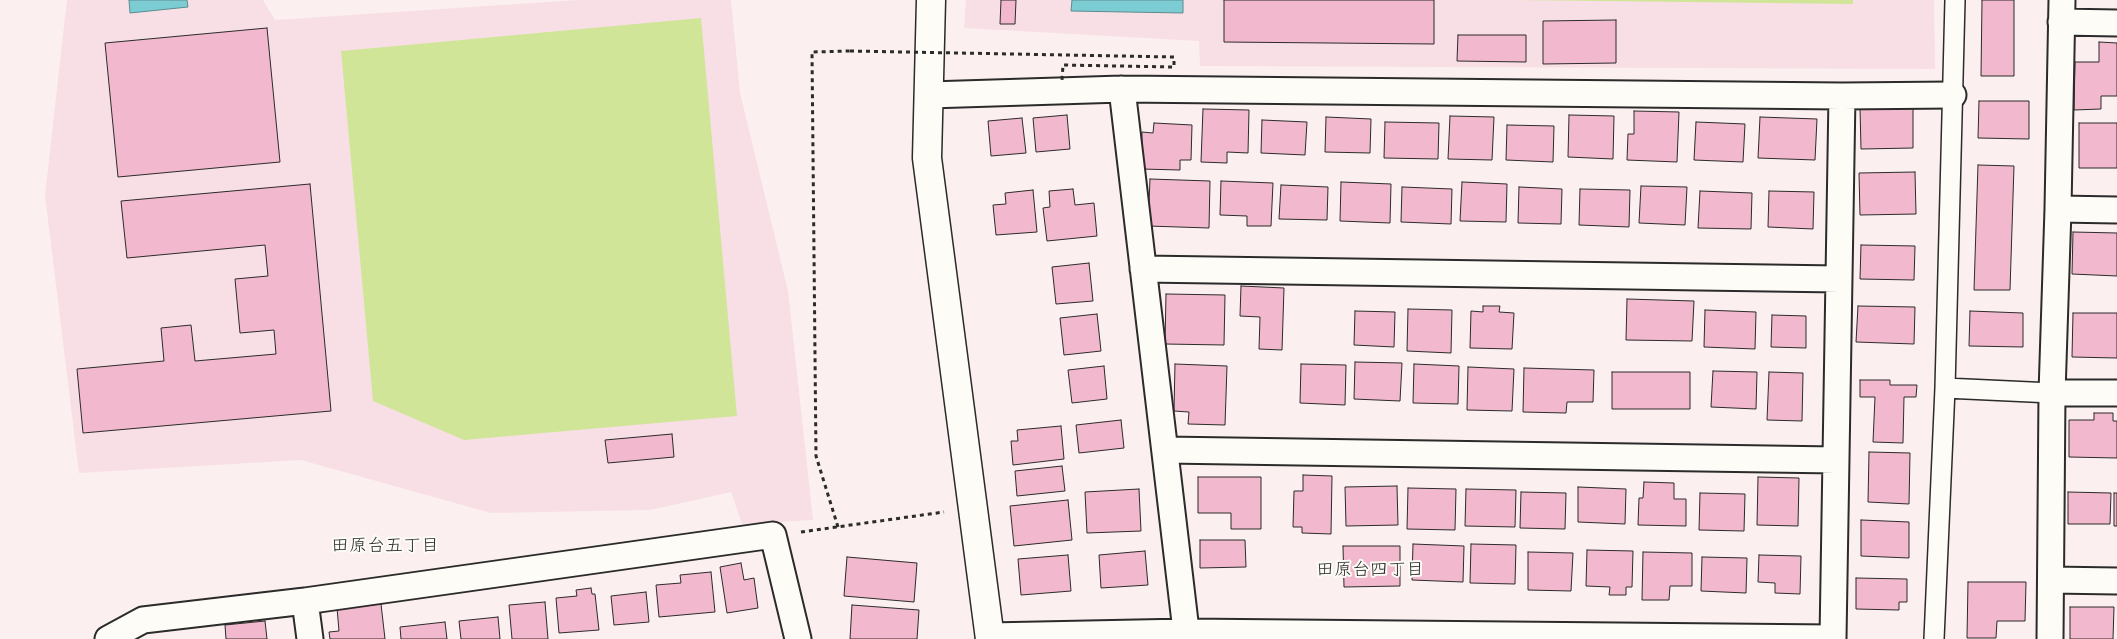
<!DOCTYPE html>
<meta charset="utf-8">
<style>
body{margin:0}
canvas{display:block;background:#fbefef}
</style>
<canvas width="2117" height="639"></canvas>
<script>
const ctx = document.querySelector('canvas').getContext('2d');
ctx.lineJoin = 'round';
function fill(path, color) {
  ctx.fillStyle = color;
  ctx.fill(path, 'evenodd');
}
function poly(rows) {
  const path = new Path2D();
  for (const r of rows) {
    path.moveTo(r[0], r[1]);
    for (let i = 2; i < r.length; i += 2) path.lineTo(r[i], r[i + 1]);
  }
  return path;
}
function strokePath(path, color, width, dash) {
  ctx.strokeStyle = color;
  ctx.lineWidth = width;
  ctx.lineCap = dash ? 'butt' : 'round';
  ctx.setLineDash(dash || []);
  ctx.stroke(path);
}
function drawText(font, color, halo, rows, align = 'center') {
  ctx.font = font + ' "Indie Flower","Klee One",sans-serif';
  ctx.lineWidth = 4;
  ctx.setLineDash([]);
  ctx.textBaseline = 'middle';
  ctx.strokeStyle = halo;
  ctx.fillStyle = color;
  for (const [text, x, y, turn = 0] of rows) {
    ctx.save();
    ctx.translate(x, y);
    ctx.rotate((+turn || 0) * Math.PI / 180);
    ctx.textAlign = isNaN(turn) ? turn : align;
    if (halo) ctx.strokeText(text, 0, 0);
    ctx.fillText(text, 0, 0);
    ctx.restore();
  }
}
fill(poly([
 [67,0,263,0,275,20,578,0,731,0,740,93,788,291,813,520,742,524,731,492,650,510,491,513,301,460,79,473,45,195],
 [966,0,1934,0,1935,69,1200,66,1199,41,964,28]
]), '#f8dfe5');
fill(poly([
 [1517,0,1853,0,1853,4],
 [701,18,737,416,464,440,373,401,341,51]
]), '#d1e599');
const water = poly([
 [129,0,187,0,188,7,130,13,129,0],
 [1072,0,1183,0,1183,13,1071,11,1072,0]
]);
fill(water, '#7ccdd3');
strokePath(water, '#5c8c90', 1);
const building = poly([
 [1001,0,1016,0,1015,24,1000,24,1001,0],
 [1224,0,1434,0,1434,44,1224,42,1224,0],
 [1982,0,2014,0,2014,76,1981,76,1982,0],
 [1616,20,1616,63,1543,64,1543,21,1616,20],
 [267,28,280,162,118,177,105,43,267,28],
 [1458,35,1526,35,1526,62,1457,61,1458,35],
 [2099,42,2117,43,2117,96,2101,96,2101,109,2074,110,2075,62,2099,62,2099,42],
 [1979,101,2029,101,2029,139,1978,138,1979,101],
 [1913,107,1913,148,1861,149,1860,108,1913,107],
 [1203,109,1249,110,1248,153,1227,152,1227,163,1201,162,1203,109],
 [1634,111,1679,112,1677,162,1627,160,1628,134,1634,134,1634,111],
 [1067,115,1070,149,1036,152,1033,118,1067,115],
 [1569,115,1614,116,1613,159,1568,157,1569,115],
 [1450,116,1494,117,1492,160,1448,159,1450,116],
 [1326,117,1371,119,1370,153,1325,152,1326,117],
 [1760,117,1817,119,1815,160,1758,158,1760,117],
 [1022,118,1026,153,991,156,988,121,1022,118],
 [1262,120,1307,122,1305,155,1261,153,1262,120],
 [1385,122,1439,123,1438,159,1384,158,1385,122],
 [1696,122,1745,124,1743,162,1694,160,1696,122],
 [1154,123,1192,125,1191,160,1180,160,1180,170,1141,169,1142,132,1153,133,1154,123],
 [2079,123,2117,123,2117,168,2079,168,2079,123],
 [1507,125,1554,126,1553,162,1506,160,1507,125],
 [1978,165,2014,166,2010,290,1974,290,1978,165],
 [1915,172,1916,214,1860,215,1859,173,1915,172],
 [1150,179,1210,181,1209,228,1148,226,1150,179],
 [1221,181,1273,183,1271,226,1247,226,1247,216,1220,215,1221,181],
 [1341,182,1391,184,1390,223,1340,221,1341,182],
 [1462,182,1507,184,1506,222,1460,221,1462,182],
 [310,184,331,411,83,433,77,369,164,361,161,328,191,325,195,361,276,354,274,330,240,333,235,279,268,276,265,245,127,258,121,201,310,184],
 [1281,185,1328,187,1327,220,1279,219,1281,185],
 [1641,186,1687,187,1685,225,1639,223,1641,186],
 [1402,187,1452,189,1451,224,1401,222,1402,187],
 [1519,187,1562,189,1561,224,1518,223,1519,187],
 [1073,189,1075,205,1094,203,1097,236,1047,241,1043,208,1050,207,1049,191,1073,189],
 [1580,189,1630,190,1629,227,1579,225,1580,189],
 [1033,190,1037,232,996,235,993,205,1006,204,1005,193,1033,190],
 [1700,191,1752,193,1751,229,1698,228,1700,191],
 [1769,191,1814,192,1813,229,1768,227,1769,191],
 [2073,232,2117,233,2117,276,2072,274,2073,232],
 [1861,245,1915,246,1914,280,1860,279,1861,245],
 [1089,263,1093,301,1056,304,1052,267,1089,263],
 [1241,286,1284,288,1282,350,1259,349,1260,317,1240,316,1241,286],
 [1166,294,1225,295,1224,345,1165,344,1166,294],
 [1627,299,1694,301,1692,341,1626,340,1627,299],
 [1483,306,1500,306,1499,312,1514,313,1512,349,1470,348,1471,311,1483,312,1483,306],
 [1858,306,1915,307,1914,344,1856,342,1858,306],
 [1408,309,1452,310,1451,353,1407,351,1408,309],
 [1705,310,1756,312,1755,349,1704,347,1705,310],
 [1355,311,1395,312,1394,347,1354,345,1355,311],
 [1970,311,2023,313,2023,347,1969,346,1970,311],
 [2073,313,2117,313,2117,358,2072,357,2073,313],
 [1097,314,1101,351,1064,355,1060,318,1097,314],
 [1772,315,1806,316,1806,348,1771,347,1772,315],
 [1355,362,1402,363,1400,401,1354,399,1355,362],
 [1175,364,1227,366,1225,425,1188,424,1189,412,1174,411,1175,364],
 [1301,364,1346,365,1345,405,1300,403,1301,364],
 [1414,364,1459,366,1458,404,1413,403,1414,364],
 [1104,366,1107,399,1072,403,1068,370,1104,366],
 [1468,367,1514,369,1512,411,1467,410,1468,367],
 [1524,368,1594,370,1593,402,1567,402,1566,413,1523,412,1524,368],
 [1713,371,1757,372,1756,409,1711,407,1713,371],
 [1612,372,1690,372,1690,409,1612,409,1612,372],
 [1769,372,1803,373,1802,421,1767,420,1769,372],
 [1860,380,1890,380,1890,385,1917,385,1916,397,1904,397,1903,443,1873,442,1875,397,1860,397,1860,380],
 [2094,413,2113,413,2113,421,2117,421,2117,458,2069,457,2069,420,2094,420,2094,413],
 [1121,420,1124,448,1079,453,1076,425,1121,420],
 [1061,426,1064,459,1013,465,1011,441,1018,441,1017,430,1061,426],
 [672,434,674,457,608,463,605,440,672,434],
 [1869,452,1910,453,1909,504,1868,502,1869,452],
 [1062,466,1065,491,1017,496,1015,471,1062,466],
 [1303,475,1332,476,1331,534,1302,533,1302,527,1293,527,1294,491,1303,491,1303,475],
 [1198,477,1261,477,1261,529,1231,529,1231,513,1198,513,1198,477],
 [1758,477,1799,478,1798,526,1757,525,1758,477],
 [1644,482,1674,483,1674,499,1686,499,1686,526,1638,525,1639,498,1643,498,1644,482],
 [1397,486,1398,525,1346,526,1345,487,1397,486],
 [1578,487,1626,489,1625,524,1578,522,1578,487],
 [1408,488,1456,489,1455,530,1407,529,1408,488],
 [1139,489,1141,531,1087,533,1085,492,1139,489],
 [1466,489,1516,490,1515,527,1465,526,1466,489],
 [1521,492,1566,493,1565,529,1520,528,1521,492],
 [2068,492,2111,493,2110,524,2068,524,2068,492],
 [1700,493,1745,494,1744,531,1699,530,1700,493],
 [2114,493,2117,493,2117,526,2114,526,2114,493],
 [1068,500,1072,540,1014,546,1010,506,1068,500],
 [1861,520,1909,522,1909,558,1861,556,1861,520],
 [1200,540,1245,540,1246,567,1200,568,1200,540],
 [1413,544,1464,546,1463,582,1412,580,1413,544],
 [1471,544,1516,545,1515,584,1470,583,1471,544],
 [1343,546,1400,546,1400,586,1344,587,1343,546],
 [1587,550,1633,551,1632,587,1626,587,1626,595,1609,595,1610,587,1586,586,1587,550],
 [1145,551,1148,585,1101,588,1099,555,1145,551],
 [1528,552,1573,553,1571,591,1528,590,1528,552],
 [1643,552,1692,553,1692,586,1670,586,1669,600,1642,600,1643,552],
 [1068,555,1071,591,1021,595,1018,559,1068,555],
 [1759,555,1801,556,1800,594,1775,593,1775,583,1758,582,1759,555],
 [847,557,917,563,914,602,844,596,847,557],
 [1702,557,1747,558,1746,593,1701,591,1702,557],
 [741,563,744,580,754,578,758,608,727,613,720,567,741,563],
 [711,572,715,612,659,617,656,585,681,583,680,575,711,572],
 [1856,578,1907,579,1907,602,1899,602,1899,610,1856,609,1856,578],
 [1968,582,2026,582,2025,621,1997,621,1996,638,1967,638,1968,582],
 [591,588,592,594,595,594,599,630,559,633,556,598,577,596,576,590,591,588],
 [646,592,649,622,614,625,611,596,646,592],
 [545,602,548,639,512,639,509,605,545,602],
 [381,604,385,639,330,639,329,632,339,631,337,608,381,604],
 [852,605,919,610,917,639,850,639,852,605],
 [2070,607,2114,607,2113,639,2070,639,2070,607],
 [498,617,500,639,461,639,459,621,498,617],
 [265,621,267,639,226,639,225,625,265,621],
 [445,622,447,639,401,639,400,627,445,622]
]);
fill(building, '#f2b9ce');
strokePath(building, '#2b2b2b', 1);
const pedestrian = poly([
 [1945,388,2052,393],
 [1934,639,1945,388,1955,0]
]);
const minor = poly([
 [2061,22,2117,23],
 [1122,89,1187,639],
 [929,95,1122,89,1842,96,1953,95],
 [2058,209,2117,210],
 [1143,269,1839,279],
 [2052,393,2117,393],
 [1165,450,1836,460],
 [2051,580,2117,581],
 [305,601,310,639],
 [989,636,1186,632,1833,638,1842,96],
 [108,639,143,620,305,601,773,535,798,639],
 [2050,639,2052,393,2058,209,2062,0]
]);
const tertiary = poly([
 [931,0,927,158,990,639]
]);
strokePath(pedestrian, '#2b2b2b', 22);
strokePath(minor, '#2b2b2b', 29);
strokePath(tertiary, '#2b2b2b', 31);
strokePath(poly([
 [838,527,816,456,812,52,850,51],
 [801,532,944,512]
]), '#2b2b2b', 3, [4, 4]);
strokePath(pedestrian, '#fdfcf7', 19);
strokePath(minor, '#fdfcf7', 25);
strokePath(tertiary, '#fdfcf7', 28);
strokePath(poly([
 [850,51,1174,57,1174,67,1063,65,1062,80]
]), '#2b2b2b', 3, [4, 4]);
drawText('18px', '#2b2b2b', '#fdfcf7', [
 ["田原台五丁目",385,548],
 ["田原台四丁目",1370,572]
]);
</script>
